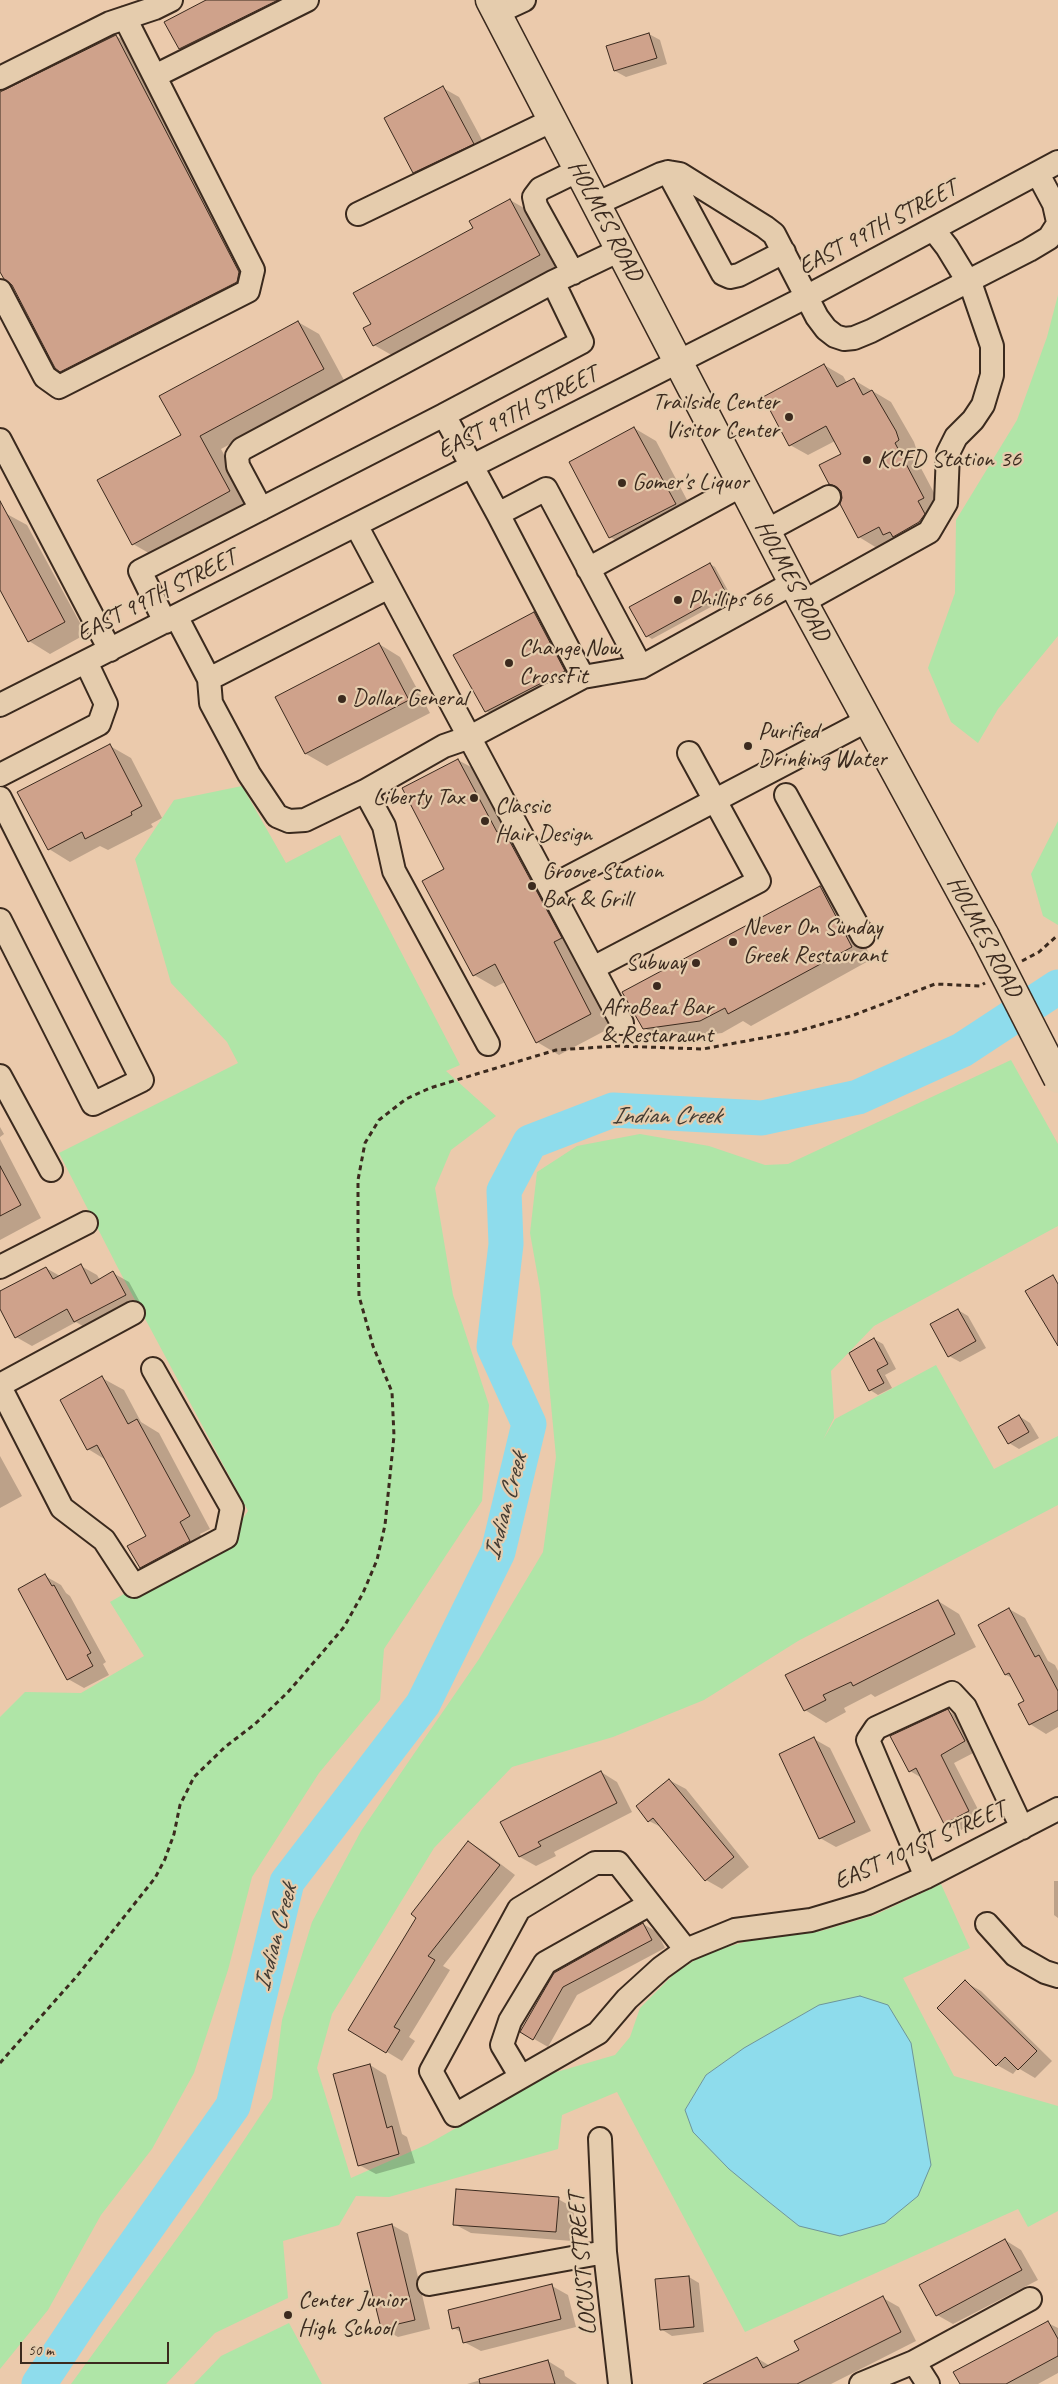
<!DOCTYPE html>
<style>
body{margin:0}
#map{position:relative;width:1058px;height:2384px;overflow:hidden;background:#ebcaac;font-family:Caveat,sans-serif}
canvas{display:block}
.scale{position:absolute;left:20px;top:2342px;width:149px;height:22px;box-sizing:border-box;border:2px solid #3b2a1e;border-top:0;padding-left:6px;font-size:15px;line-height:18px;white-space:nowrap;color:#3b2a1e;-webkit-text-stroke:4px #e5ccad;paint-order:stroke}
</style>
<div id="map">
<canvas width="1058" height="2384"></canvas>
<div class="scale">50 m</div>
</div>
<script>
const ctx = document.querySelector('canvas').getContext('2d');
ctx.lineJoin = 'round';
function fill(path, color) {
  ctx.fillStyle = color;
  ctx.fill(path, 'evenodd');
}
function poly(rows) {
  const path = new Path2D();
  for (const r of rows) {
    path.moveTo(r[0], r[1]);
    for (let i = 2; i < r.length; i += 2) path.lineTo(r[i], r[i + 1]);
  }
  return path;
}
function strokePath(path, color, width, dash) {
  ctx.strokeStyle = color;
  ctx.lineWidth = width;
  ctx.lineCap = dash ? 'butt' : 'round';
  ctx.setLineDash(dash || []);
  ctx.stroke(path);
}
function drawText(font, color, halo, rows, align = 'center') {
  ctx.font = font + ' Caveat,sans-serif';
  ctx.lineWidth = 4.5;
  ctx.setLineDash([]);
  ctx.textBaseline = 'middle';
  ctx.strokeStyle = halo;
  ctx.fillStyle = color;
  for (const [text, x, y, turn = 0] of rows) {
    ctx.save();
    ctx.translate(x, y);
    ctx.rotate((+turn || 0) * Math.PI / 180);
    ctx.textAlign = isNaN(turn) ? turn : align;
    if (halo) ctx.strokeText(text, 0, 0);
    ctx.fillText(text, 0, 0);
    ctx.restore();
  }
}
fill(poly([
 [1058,295,1058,636,998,709,978,743,951,722,928,668,955,593,956,520,1017,420,1047,337],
 [242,786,286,863,340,835,460,1065,446,1071,496,1116,451,1150,435,1188,453,1295,489,1405,482,1501,384,1649,380,1700,319,1773,252,1877,228,1970,194,2073,152,2149,101,2215,48,2310,0,2369,0,1717,25,1692,81,1693,144,1656,110,1602,235,1530,248,1511,119,1270,59,1153,238,1063,227,1042,171,983,135,859,174,800],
 [1058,821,1058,925,1043,916,1031,874],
 [1011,1060,1058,1144,1058,1226,874,1326,831,1371,834,1418,823,1440,835,1419,936,1365,994,1469,1058,1436,1058,1505,798,1641,704,1700,613,1737,512,1767,434,1848,332,2014,317,2068,351,2178,428,2144,553,2073,615,2055,630,2037,640,2008,675,1973,706,1953,748,1941,821,1931,875,1915,941,1884,970,1948,903,1978,954,2076,1058,2106,1058,2211,1028,2227,1018,2209,745,2332,617,2092,562,2115,558,2149,389,2197,356,2196,339,2225,283,2241,288,2298,215,2333,166,2384,71,2384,197,2211,272,2098,282,2020,312,1922,361,1831,479,1659,543,1552,556,1457,540,1289,530,1233,537,1172,577,1146,640,1134,709,1146,765,1165,788,1164],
 [819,2005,799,2226,729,2169,685,2110,706,2075,744,2048],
 [289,2323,322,2384,194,2384,221,2356]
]), '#afe5a7');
const water = poly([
 [860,1996,888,2005,911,2043,931,2165,918,2196,885,2223,840,2236,799,2226,769,2202,729,2169,693,2132,685,2110,706,2075,744,2048,819,2005,860,1996]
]);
fill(water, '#8edcec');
strokePath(water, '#6d959a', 1);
fill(poly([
 [209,0,312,0,196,58,180,49],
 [649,34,660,40,667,64,626,77,615,71],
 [116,36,133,45,255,282,77,380,61,371,13,284,0,269,0,95],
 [242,278,243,280,66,370,66,367],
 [443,88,459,97,489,153,430,182,414,172],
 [510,200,531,212,561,267,395,357,374,345,372,325,474,229],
 [298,322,319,334,345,382,221,449,251,504,154,556,133,544,182,435],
 [824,365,843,376,847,383,854,380,891,402,914,442,917,451,913,453,942,508,912,546,877,548,859,537,841,489,830,483,842,454,835,441,808,455,790,445],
 [634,428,656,441,696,517,632,549,610,537],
 [5,513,27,525,86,634,50,654,29,641,0,587,0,516],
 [710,564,715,567,731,596,652,639,647,636],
 [534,613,556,626,586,683,508,724,486,711],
 [379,644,400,657,430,713,327,766,306,754],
 [110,746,131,758,162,818,151,824,153,827,108,850,100,846,70,862,49,849],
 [458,760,480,772,612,1027,559,1055,537,1042,505,982,495,987,474,975,446,869],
 [820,888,841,900,872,959,751,1026,743,1021,722,1033,666,1040,644,1028],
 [0,1127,4,1134,0,1137],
 [0,1139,41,1218,0,1240],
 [81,1266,97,1275,100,1280,113,1273,129,1282,141,1304,91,1331,76,1322,32,1346,16,1337,0,1307,0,1293,46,1268,60,1276],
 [958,1310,968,1316,986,1348,960,1362,949,1356],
 [874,1339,883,1344,896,1369,885,1375,892,1388,878,1395,870,1390],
 [102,1378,124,1390,141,1422,159,1433,210,1529,200,1534,211,1554,162,1580,141,1567,147,1536,106,1460,88,1449],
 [1019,1416,1030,1423,1039,1438,1019,1449,1009,1443],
 [0,1456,22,1496,0,1508],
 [45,1576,61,1585,66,1593,70,1596,106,1662,103,1664,109,1675,84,1688,68,1679],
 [938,1601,959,1614,976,1647,875,1697,871,1694,844,1708,846,1712,826,1723,805,1710,787,1675],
 [1009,1609,1025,1618,1048,1661,1055,1665,1058,1671,1058,1727,1046,1734,1030,1724,1025,1701,1014,1679,1006,1675],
 [948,1711,963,1719,979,1750,954,1763,983,1819,959,1831,945,1823,922,1778,910,1771],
 [814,1739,830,1748,871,1831,836,1847,820,1838],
 [601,1772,617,1782,632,1812,554,1852,556,1856,536,1866,520,1857],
 [669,1780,686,1789,749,1867,722,1889,706,1880,665,1829,649,1821],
 [469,1842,485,1852,515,1875,443,1966,450,1970,409,2037,415,2041,402,2061,349,2029],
 [1054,1881,1058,1881,1058,1918,1054,1915],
 [643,1924,657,1932,665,1948,577,1995,548,2047,522,2032,555,1974],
 [965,1982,981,1991,1052,2061,1035,2078,1018,2068,1013,2074,997,2065],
 [370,2065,386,2075,402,2134,407,2137,415,2163,376,2174,359,2165],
 [558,2199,574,2208,572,2241,471,2233,454,2224],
 [392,2225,408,2234,430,2329,398,2337,382,2328],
 [1005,2240,1021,2250,1038,2280,953,2324,937,2315],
 [689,2277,699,2283,704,2332,672,2336,661,2329],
 [552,2286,568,2295,576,2327,481,2351,464,2342,462,2333,454,2328],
 [883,2298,899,2307,916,2341,831,2384,706,2384,757,2358,770,2366,800,2350],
 [1048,2323,1058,2328,1058,2373,1038,2384,961,2384],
 [548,2361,564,2371,565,2376,577,2384,467,2384]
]), '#0003');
strokePath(poly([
 [39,2384,83,2318,233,2106,287,1882,423,1704,498,1552,529,1424,494,1347,506,1244,504,1191,530,1142,613,1110,762,1118,858,1097,962,1050,1058,987]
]), '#8edcec', 35);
const building = poly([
 [206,0,278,0,179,49,164,22,206,0],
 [649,33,657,58,614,71,606,46,649,33],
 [116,35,239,272,237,282,60,372,55,368,12,285,4,279,0,272,0,92,116,35],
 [443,86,474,144,413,173,384,118,443,86],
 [510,199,540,255,373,346,363,328,371,324,353,293,473,228,469,221,510,199],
 [298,321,324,369,200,436,230,491,132,545,97,480,181,435,159,396,298,321],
 [824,364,837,387,854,378,863,395,872,390,896,431,899,440,895,443,924,498,918,501,925,514,919,522,893,537,890,532,883,535,879,527,858,538,840,504,842,498,841,491,835,486,829,484,819,465,841,454,826,426,789,446,763,397,824,364],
 [634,427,676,504,609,538,569,462,634,427],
 [0,501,65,622,28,642,0,590,0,501],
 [710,563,726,593,646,637,629,607,710,563],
 [534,612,565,671,485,712,453,655,534,612],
 [379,643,409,700,305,754,275,697,379,643],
 [110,744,142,806,131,812,132,815,85,839,82,832,48,850,17,792,110,744],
 [458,759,497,832,503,829,562,938,554,942,591,1014,536,1043,495,964,473,976,422,881,444,869,402,788,458,759],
 [820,886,852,947,728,1014,725,1008,700,1021,643,1029,622,992,820,886],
 [0,1166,21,1205,0,1216,0,1166],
 [81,1264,91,1284,113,1271,126,1295,74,1322,67,1309,15,1338,0,1309,0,1291,46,1267,53,1279,81,1264],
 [1053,1275,1058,1284,1058,1346,1025,1291,1053,1275],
 [958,1309,976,1341,948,1357,930,1324,958,1309],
 [874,1338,888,1364,877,1370,884,1383,869,1391,849,1353,874,1338],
 [102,1376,128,1424,137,1419,190,1516,180,1522,190,1541,140,1568,127,1546,146,1536,97,1445,87,1450,60,1400,102,1376],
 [1019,1415,1029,1432,1008,1444,998,1427,1019,1415],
 [45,1574,52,1586,54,1585,91,1653,87,1655,93,1666,67,1680,18,1589,45,1574],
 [938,1600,955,1634,853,1686,851,1682,823,1695,826,1700,804,1711,785,1675,938,1600],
 [1009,1608,1035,1657,1039,1655,1058,1691,1058,1710,1029,1725,1018,1704,1024,1701,1009,1673,1005,1675,978,1625,1009,1608],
 [948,1709,965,1741,941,1755,969,1811,944,1824,916,1768,909,1772,890,1736,948,1709],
 [814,1737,855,1822,819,1839,779,1754,814,1737],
 [601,1771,617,1803,538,1842,541,1846,519,1857,500,1822,601,1771],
 [669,1779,734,1857,705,1881,653,1818,648,1822,636,1806,669,1779],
 [468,1841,500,1865,428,1956,435,1960,394,2027,400,2030,386,2053,348,2030,416,1918,411,1914,468,1841],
 [643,1923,652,1940,563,1987,533,2040,520,2032,554,1973,643,1923],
 [965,1980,1037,2051,1018,2070,1005,2057,996,2066,937,2008,965,1980],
 [370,2064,387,2128,392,2126,399,2154,358,2166,333,2074,370,2064],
 [456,2189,559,2197,556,2232,453,2225,456,2189],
 [392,2224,415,2320,381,2328,357,2233,392,2224],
 [1005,2239,1022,2270,936,2316,919,2285,1005,2239],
 [689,2276,694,2327,660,2330,655,2279,689,2276],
 [552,2284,561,2319,463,2343,459,2327,452,2329,448,2310,552,2284],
 [883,2296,901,2332,797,2384,703,2384,757,2357,763,2368,799,2350,794,2341,883,2296],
 [1048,2321,1058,2339,1058,2356,1006,2384,960,2384,953,2372,1048,2321],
 [548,2360,555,2384,480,2384,479,2379,548,2360]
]);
fill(building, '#cfa28b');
strokePath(building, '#3b2a1e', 1);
const minor = poly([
 [496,13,524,0],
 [155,76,307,0],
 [0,78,110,23,155,8,171,0],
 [668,172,723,274,730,277,739,275,784,252],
 [1038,174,1054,204,1058,222],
 [596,204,661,174,668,172,680,174,765,227,774,234,817,317,826,329,835,336,844,339,854,338,871,331,1029,250,1049,238,1058,224],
 [358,214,553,120],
 [573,273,536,206,534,197,540,189,579,170],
 [0,291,45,377,59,387,248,291,253,270,125,18],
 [444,415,582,342,553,282,620,250],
 [0,440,110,650],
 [261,509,238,466,237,456,242,449,553,282],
 [498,514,583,677],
 [356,525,622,1023],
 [766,531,829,497],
 [588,569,742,485],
 [803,602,929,532,946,503,948,453,956,437,973,420,983,405,992,375,992,346,972,288,947,247,933,229],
 [176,616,209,679,211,703,249,774,277,816,289,821,305,820,365,791],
 [165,622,140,571,444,415,498,514,546,489,641,667],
 [209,679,389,587],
 [0,705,806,297,1058,162],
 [0,775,99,724,106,704,86,662],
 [786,795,863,936],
 [0,798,142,1080,93,1104,0,920],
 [550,887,866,721],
 [593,968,759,881,689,753],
 [488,1044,394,871,384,826,365,791,444,746,470,737,583,677,641,667,793,583],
 [0,1076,51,1170],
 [0,1267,86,1223],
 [0,1385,133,1313],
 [0,1387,62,1508,104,1540,134,1586,226,1537,232,1508,153,1369],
 [926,1877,868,1740,876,1728,952,1693,965,1707,1022,1828],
 [987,1924,1015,1955,1045,1972,1058,1976],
 [686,1950,618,1863,595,1863,519,1909,431,2071,455,2115,598,2033,627,1999,661,1968,686,1950,735,1930,811,1920,868,1903,926,1877,1058,1809],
 [521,2077,502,2045,510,2021,545,1963,650,1904],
 [600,2139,605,2252,620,2384],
 [429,2284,605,2252],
 [914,2362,1030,2299],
 [861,2384,914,2362,928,2384]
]);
const major = poly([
 [490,0,803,602,985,936]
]);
strokePath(minor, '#3b2a1e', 26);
strokePath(major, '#3b2a1e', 31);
strokePath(poly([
 [1022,961,1039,952,1058,935],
 [0,2063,77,1976,155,1878,165,1859,174,1834,180,1805,194,1777,225,1747,255,1724,288,1692,315,1661,344,1627,363,1593,377,1560,385,1525,394,1436,392,1392,373,1346,359,1296,358,1236,358,1180,365,1143,379,1120,406,1099,430,1088,556,1050,617,1046,703,1049,795,1032,854,1015,935,984,980,986,985,983]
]), '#3b2a1e', 3, [5, 4]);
strokePath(minor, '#e5ccad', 22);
strokePath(major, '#e5ccad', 28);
const majorBridge = poly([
 [985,936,1058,1079]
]);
strokePath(majorBridge, '#3b2a1e', 31, []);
strokePath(majorBridge, '#e5ccad', 28);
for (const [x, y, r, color] of [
 [789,417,5,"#3b2a1e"],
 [867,460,5,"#3b2a1e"],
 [622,483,5,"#3b2a1e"],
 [678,600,5,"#3b2a1e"],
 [509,663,5,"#3b2a1e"],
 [342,699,5,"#3b2a1e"],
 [748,746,5,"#3b2a1e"],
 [474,798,5,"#3b2a1e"],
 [485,821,5,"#3b2a1e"],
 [532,886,5,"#3b2a1e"],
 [733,942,5,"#3b2a1e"],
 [696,963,5,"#3b2a1e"],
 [657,986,5,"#3b2a1e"],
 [288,2315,5,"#3b2a1e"]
]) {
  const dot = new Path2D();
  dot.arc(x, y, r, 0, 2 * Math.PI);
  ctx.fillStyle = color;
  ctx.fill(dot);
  strokePath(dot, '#e5ccad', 2);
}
drawText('24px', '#3b2a1e', '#e5ccad', [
 ["HOLMES ROAD",605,221,62],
 ["EAST 99TH STREET",878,228,-28],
 ["EAST 99TH STREET",518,413,-27],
 ["HOLMES ROAD",792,581,62],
 ["EAST 99TH STREET",157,596,-27],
 ["HOLMES ROAD",984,937,62],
 ["EAST 101ST STREET",920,1846,-24],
 ["LOCUST STREET",583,2264,-95]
]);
drawText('24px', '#3b2a1e', '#e5ccad', [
 ["Trailside Center",779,403,"right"],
 ["Visitor Center",779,431,"right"],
 ["KCFD Station 36",877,460],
 ["Gomer's Liquor",632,483],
 ["Phillips 66",688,600],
 ["Change Now",519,649],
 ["CrossFit",519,677],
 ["Dollar General",352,699],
 ["Purified",758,732],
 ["Drinking Water",758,760],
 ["Liberty Tax",464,798,"right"],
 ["Classic",495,807],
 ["Hair Design",495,835],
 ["Groove Station",542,872],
 ["Bar & Grill",542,900],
 ["Never On Sunday",743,928],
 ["Greek Restaurant",743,956],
 ["Subway",686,963,"right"],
 ["AfroBeat Bar",657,1008,"center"],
 ["& Restaraunt",657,1036,"center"],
 ["Center Junior",298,2301],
 ["High School",298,2329]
], 'left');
drawText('italic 25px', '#433c33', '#e5ccad', [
 ["Indian Creek",666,1116],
 ["Indian Creek",506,1507,-75],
 ["Indian Creek",276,1938,-75]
]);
</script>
